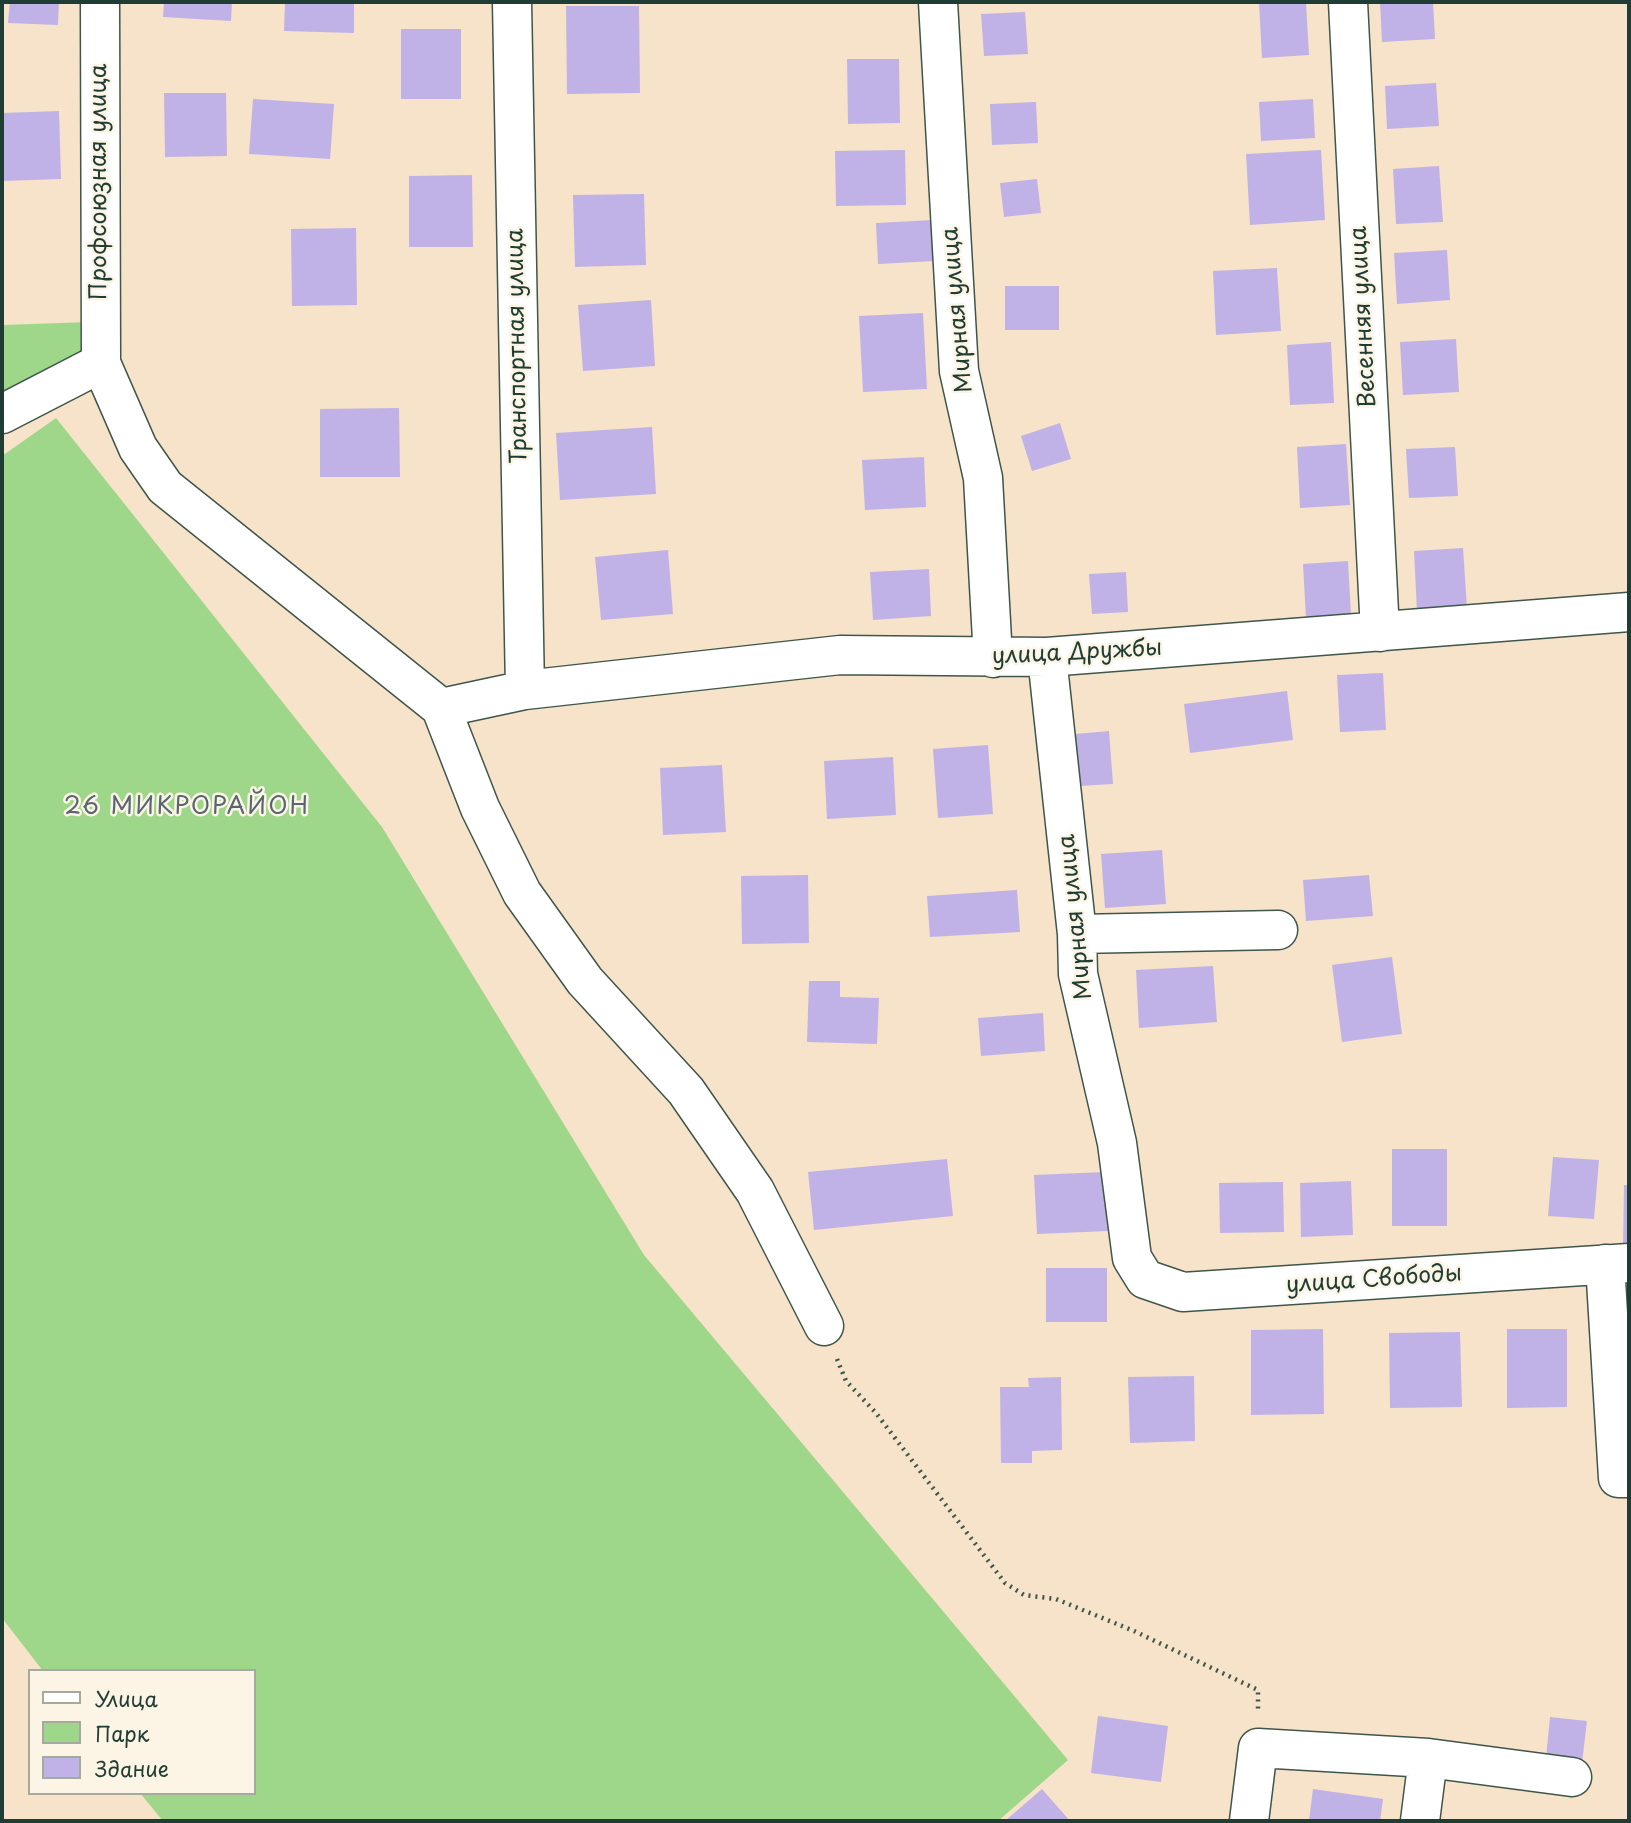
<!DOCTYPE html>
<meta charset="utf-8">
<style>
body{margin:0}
#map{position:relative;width:1631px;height:1823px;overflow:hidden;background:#f6e3c9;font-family:"Playpen Sans",sans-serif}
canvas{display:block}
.frame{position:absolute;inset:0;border:4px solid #1f3d34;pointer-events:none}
.legend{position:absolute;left:28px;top:1669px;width:228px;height:126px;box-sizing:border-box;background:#fcf5e5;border:2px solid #a4ab9e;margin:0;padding:9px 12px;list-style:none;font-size:21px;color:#1f3d34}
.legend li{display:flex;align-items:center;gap:14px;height:35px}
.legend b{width:35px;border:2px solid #a4ab9e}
</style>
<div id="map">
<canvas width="1631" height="1823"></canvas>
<div class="frame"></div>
<ul class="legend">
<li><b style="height:9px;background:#fff"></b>Улица</li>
<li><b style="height:19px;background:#9ed789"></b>Парк</li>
<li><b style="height:19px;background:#c0b2e6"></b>Здание</li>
</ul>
</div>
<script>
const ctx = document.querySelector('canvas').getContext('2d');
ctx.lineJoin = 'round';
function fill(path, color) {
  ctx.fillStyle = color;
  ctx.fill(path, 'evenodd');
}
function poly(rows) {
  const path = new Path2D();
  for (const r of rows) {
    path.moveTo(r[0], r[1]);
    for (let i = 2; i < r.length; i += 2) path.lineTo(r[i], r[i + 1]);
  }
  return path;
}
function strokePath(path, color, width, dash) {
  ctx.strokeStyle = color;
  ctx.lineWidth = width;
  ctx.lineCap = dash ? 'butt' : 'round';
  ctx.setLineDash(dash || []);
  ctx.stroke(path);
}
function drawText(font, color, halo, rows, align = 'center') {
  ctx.font = font + ' "Playpen Sans",sans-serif';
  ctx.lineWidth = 5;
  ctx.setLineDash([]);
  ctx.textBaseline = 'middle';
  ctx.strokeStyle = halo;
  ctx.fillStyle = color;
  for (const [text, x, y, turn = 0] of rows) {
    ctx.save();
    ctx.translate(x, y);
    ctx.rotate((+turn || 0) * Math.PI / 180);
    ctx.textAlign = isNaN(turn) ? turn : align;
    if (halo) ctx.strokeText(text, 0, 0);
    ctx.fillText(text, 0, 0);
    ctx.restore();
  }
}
fill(poly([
 [91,322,91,351,2,392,2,325],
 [56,418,382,827,644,1255,1068,1760,998,1821,163,1821,140,1793,254,1793,254,1671,43,1671,2,1618,2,456]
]), '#9ed789');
fill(poly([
 [10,2,59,2,58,25,8,23],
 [164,2,232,2,231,21,163,17],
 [285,2,354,2,354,33,284,31],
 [1259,2,1306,2,1309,55,1262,58],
 [1380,2,1433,2,1435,39,1382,42],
 [566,6,639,6,640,93,567,94],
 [1025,12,1028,54,984,56,981,14],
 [401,29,461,29,461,99,401,99],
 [847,59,899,59,900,123,848,124],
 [1436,83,1439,126,1387,129,1385,86],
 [164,93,226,93,227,156,165,157],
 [253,99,334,104,330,159,249,154],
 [1313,99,1315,138,1261,141,1259,102],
 [1036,102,1038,143,992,145,990,104],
 [59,111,61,179,2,181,2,113],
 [905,150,906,205,836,206,835,151],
 [1321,150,1325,220,1250,225,1246,154],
 [1439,166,1443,222,1396,224,1393,169],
 [472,175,473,247,409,247,409,176],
 [1037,179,1041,213,1004,217,1000,183],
 [644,194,646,265,575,267,573,195],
 [933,220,935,261,878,264,876,223],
 [356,228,357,305,292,306,291,229],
 [1447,250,1450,300,1397,304,1394,253],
 [1277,268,1281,331,1216,335,1213,271],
 [1005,286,1059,286,1059,330,1005,330],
 [651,300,655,366,583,371,578,305],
 [923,313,927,389,863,392,859,316],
 [1456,339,1459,392,1403,395,1400,342],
 [1331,342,1334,403,1290,405,1287,345],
 [399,408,400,477,320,477,320,409],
 [1060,423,1071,459,1032,471,1021,436],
 [652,427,656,494,560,500,556,433],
 [1346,444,1350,505,1300,508,1297,447],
 [1455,447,1458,496,1409,498,1406,449],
 [924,457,926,507,865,510,862,460],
 [1463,548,1467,608,1417,611,1414,551],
 [668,550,673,614,601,620,595,557],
 [1348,561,1351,615,1306,618,1303,564],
 [929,569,931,616,873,620,870,572],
 [1126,572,1128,612,1092,614,1089,574],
 [1383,673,1386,730,1340,732,1337,675],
 [1287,691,1293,740,1190,753,1184,704],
 [1109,731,1113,784,1079,786,1075,734],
 [988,745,993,814,938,818,933,749],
 [893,757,896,815,827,819,824,761],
 [722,765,726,832,663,835,660,768],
 [1162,850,1166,904,1105,908,1101,854],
 [808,875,809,943,742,944,741,876],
 [1369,875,1373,916,1306,921,1303,880],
 [1017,890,1020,932,930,937,927,896],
 [1392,957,1402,1034,1342,1042,1332,965],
 [1213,966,1217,1022,1139,1028,1136,970],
 [809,981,840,981,840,997,879,998,877,1044,807,1042],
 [1043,1013,1045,1051,981,1056,978,1018],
 [1392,1149,1447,1149,1447,1226,1392,1226],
 [1553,1157,1599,1160,1594,1219,1548,1216],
 [947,1159,953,1216,814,1230,808,1172],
 [1105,1172,1108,1231,1037,1234,1034,1175],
 [1351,1181,1353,1235,1301,1237,1300,1183],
 [1283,1182,1284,1232,1220,1233,1219,1183],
 [1624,1185,1629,1185,1629,1246,1623,1246],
 [1046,1268,1107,1268,1107,1322,1046,1322],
 [1323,1329,1324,1414,1251,1415,1251,1330],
 [1507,1329,1567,1329,1567,1407,1507,1408],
 [1460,1332,1462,1407,1390,1408,1389,1333],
 [1194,1376,1195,1441,1130,1443,1128,1377],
 [1061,1377,1062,1450,1032,1451,1032,1463,1001,1463,1000,1387,1029,1387,1028,1378],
 [1098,1716,1168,1726,1161,1782,1091,1773],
 [1550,1717,1587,1721,1582,1763,1546,1759],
 [1042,1789,1070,1821,1005,1821],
 [1313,1789,1383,1799,1380,1821,1309,1821]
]), '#c0b2e6');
const minor = poly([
 [100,2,101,363],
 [512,2,525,690],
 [938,2,959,371,983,478,993,658],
 [1348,2,1380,632],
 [2,414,101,363,138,448,165,487,441,708,525,690,840,655,1047,657,1629,612],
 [1047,657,1077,934,1078,974,1117,1143,1132,1258,1145,1279,1183,1292,1629,1263],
 [441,708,480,808,522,893,585,981,686,1091,755,1191,824,1326],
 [1077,934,1278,930],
 [1605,1264,1618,1478,1629,1478],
 [1428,1758,1572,1777],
 [1249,1821,1258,1748,1428,1758,1420,1821]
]);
strokePath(minor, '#3f564a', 41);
strokePath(poly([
 [837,1359,846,1381,876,1413,1005,1583,1024,1595,1056,1599,1134,1631,1258,1690,1258,1712]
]), '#3f564a', 4.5, [2, 5]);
strokePath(minor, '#fff', 38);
drawText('23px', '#1f3d34', '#fcf5e5', [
 ["Профсоюзная улица",100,182,-90],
 ["Мирная улица",958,310,-95],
 ["Весенняя улица",1364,317,-93],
 ["Транспортная улица",518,346,-91],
 ["улица Дружбы",1077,653,-3],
 ["Мирная улица",1076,917,-96],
 ["улица Свободы",1374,1280,-4]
]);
ctx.letterSpacing = '2px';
drawText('24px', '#576672', '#fcf5e5', [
 ["26 МИКРОРАЙОН",187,807]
]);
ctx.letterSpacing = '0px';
</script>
